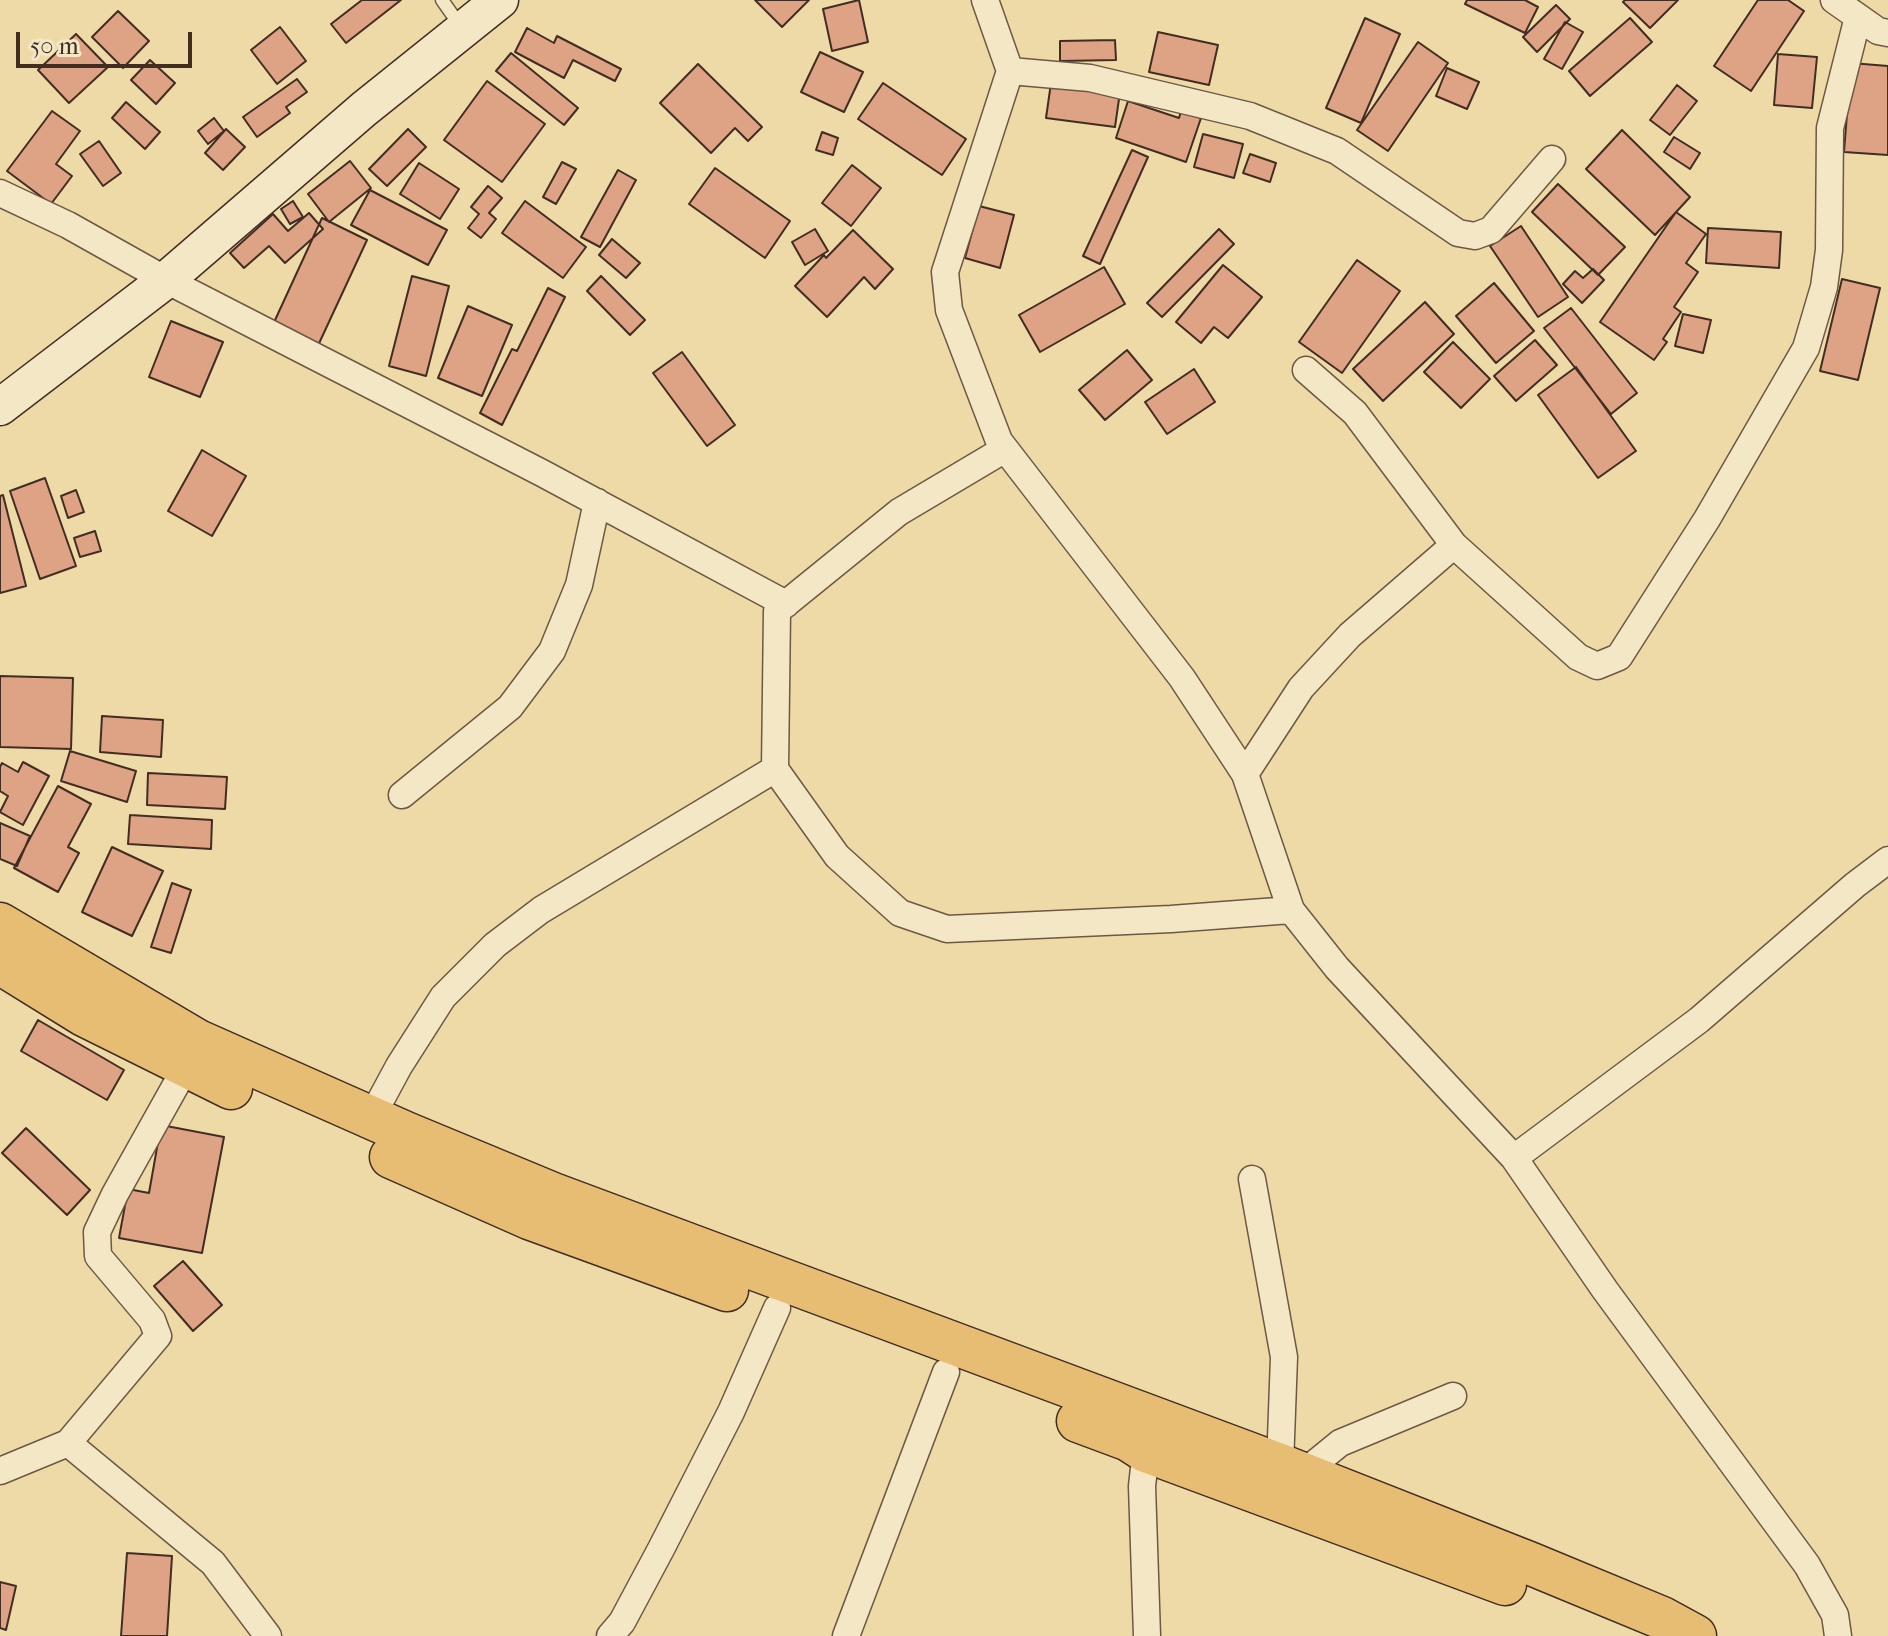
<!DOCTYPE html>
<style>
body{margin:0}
#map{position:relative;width:1888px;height:1636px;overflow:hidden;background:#eedaa7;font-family:"IM FELL French Canon",serif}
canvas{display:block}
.scale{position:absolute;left:16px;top:32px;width:176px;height:36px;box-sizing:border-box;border:4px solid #422d23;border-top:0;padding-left:10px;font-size:24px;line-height:28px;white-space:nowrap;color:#422d23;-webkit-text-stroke:6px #f4e7c6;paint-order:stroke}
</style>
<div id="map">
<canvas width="1888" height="1636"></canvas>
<div class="scale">50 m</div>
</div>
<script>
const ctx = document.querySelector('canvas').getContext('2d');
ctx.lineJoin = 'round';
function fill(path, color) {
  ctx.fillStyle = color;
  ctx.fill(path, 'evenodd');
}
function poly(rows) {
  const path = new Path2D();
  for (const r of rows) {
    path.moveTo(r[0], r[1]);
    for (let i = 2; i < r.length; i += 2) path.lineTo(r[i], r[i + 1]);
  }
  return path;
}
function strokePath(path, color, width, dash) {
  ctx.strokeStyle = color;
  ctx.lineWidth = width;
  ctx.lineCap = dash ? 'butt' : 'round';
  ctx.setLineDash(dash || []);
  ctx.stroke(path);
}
const building = poly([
 [362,0,401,0,346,43,331,24,362,0],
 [755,0,809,0,782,27,755,0],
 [859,0,868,42,832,51,823,9,859,0],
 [1467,0,1525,0,1538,7,1525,33,1465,4,1467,0],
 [1625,0,1678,0,1650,28,1623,2,1625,0],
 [1758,0,1788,0,1804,11,1751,91,1714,66,1758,0],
 [1556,5,1570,19,1537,52,1523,37,1556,5],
 [118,11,149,41,123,68,92,37,118,11],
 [1365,18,1400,34,1361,123,1326,108,1365,18],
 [1630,18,1652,42,1590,96,1569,71,1630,18],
 [1565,22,1583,32,1562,69,1544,59,1565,22],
 [280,27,306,61,277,84,251,50,280,27],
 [527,28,554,43,557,36,621,69,615,81,573,60,564,78,515,52,527,28],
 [1158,32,1218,45,1209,85,1149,72,1158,32],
 [76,34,108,67,69,103,38,70,76,34],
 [1115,40,1116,60,1060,61,1060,41,1115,40],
 [1418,42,1448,63,1388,151,1357,130,1418,42],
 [820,52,863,72,844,112,801,92,820,52],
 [511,53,578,108,564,125,496,71,511,53],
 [1778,54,1817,57,1812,108,1774,105,1778,54],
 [150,60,175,83,156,104,131,80,150,60],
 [1851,63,1888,66,1888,155,1844,152,1851,63],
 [698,64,762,127,748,141,735,128,711,153,660,103,698,64],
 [1447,68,1479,82,1467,109,1436,96,1447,68],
 [297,79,307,92,286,107,290,113,257,137,243,117,297,79],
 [487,81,545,124,502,182,444,140,487,81],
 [883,83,966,139,942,175,858,119,883,83],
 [1051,83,1120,92,1115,127,1046,118,1051,83],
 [1677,85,1697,101,1670,135,1650,120,1677,85],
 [1128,101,1179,118,1181,111,1201,118,1186,162,1116,138,1128,101],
 [126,102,160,132,145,149,112,118,126,102],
 [52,111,80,131,56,164,72,176,51,204,7,171,52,111],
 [214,118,224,131,208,144,198,131,214,118],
 [226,129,245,147,223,170,205,153,226,129],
 [408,129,426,147,387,186,369,169,408,129],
 [1622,130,1690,197,1655,235,1586,169,1622,130],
 [822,132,838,138,833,155,816,150,822,132],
 [1203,134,1243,144,1234,178,1194,167,1203,134],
 [1674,137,1700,153,1690,169,1664,152,1674,137],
 [99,141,121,173,103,186,80,154,99,141],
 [1132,150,1148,157,1100,264,1083,256,1132,150],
 [1250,154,1276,163,1270,182,1243,173,1250,154],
 [350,161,371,188,329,222,308,194,350,161],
 [562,162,576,169,556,204,543,197,562,162],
 [419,163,459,189,440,219,400,194,419,163],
 [852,165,881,188,851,226,822,203,852,165],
 [715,168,790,221,765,258,689,204,715,168],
 [618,170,636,180,600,247,581,237,618,170],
 [1558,184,1625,247,1598,275,1532,212,1558,184],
 [488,186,502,198,489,213,496,219,481,238,468,228,479,214,471,207,488,186],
 [370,190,447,230,428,265,351,225,370,190],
 [293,201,303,217,290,224,281,209,293,201],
 [525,201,586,247,563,278,502,233,525,201],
 [979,206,1014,215,1000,268,965,258,979,206],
 [1676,212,1706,234,1686,263,1698,272,1674,307,1681,312,1663,339,1667,342,1654,360,1600,322,1676,212],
 [309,213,323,229,285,263,269,246,244,268,230,253,273,214,288,231,309,213],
 [322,218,367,240,315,352,270,331,322,218],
 [1521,226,1568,297,1538,317,1490,246,1521,226],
 [1708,228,1781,232,1779,268,1706,263,1708,228],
 [815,229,828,251,805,265,792,242,815,229],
 [1219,229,1234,244,1162,317,1147,303,1219,229],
 [853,230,893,269,875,289,864,277,827,317,795,286,824,255,826,258,853,230],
 [612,239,640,263,626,278,599,255,612,239],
 [1357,260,1400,291,1342,373,1299,342,1357,260],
 [1223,265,1262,297,1228,338,1214,327,1201,343,1176,322,1223,265],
 [1104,267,1125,304,1040,352,1019,315,1104,267],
 [1593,269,1604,280,1582,303,1563,284,1575,271,1583,278,1593,269],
 [412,276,449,286,426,376,389,366,412,276],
 [601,276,645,320,630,335,587,291,601,276],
 [1842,279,1880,288,1858,380,1820,371,1842,279],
 [1494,283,1534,331,1496,363,1456,316,1494,283],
 [548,288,565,297,502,425,480,413,512,349,517,351,548,288],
 [1425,302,1454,334,1383,401,1353,369,1425,302],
 [468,306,512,325,482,396,438,378,468,306],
 [1571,308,1637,393,1611,414,1544,328,1571,308],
 [1683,314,1711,320,1703,353,1675,346,1683,314],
 [171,321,223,342,200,397,149,377,171,321],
 [1535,340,1557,365,1516,401,1494,376,1535,340],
 [1453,342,1490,379,1461,408,1424,372,1453,342],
 [1127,350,1152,380,1105,420,1079,390,1127,350],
 [682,352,735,425,707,446,653,373,682,352],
 [1576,367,1636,451,1598,478,1538,395,1576,367],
 [1194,369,1215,402,1167,434,1145,402,1194,369],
 [202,450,246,476,212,536,168,511,202,450],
 [45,478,76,566,40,579,10,491,45,478],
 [76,490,84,512,68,518,61,496,76,490],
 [3,495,26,586,0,593,0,496,3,495],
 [95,531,101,551,80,557,74,538,95,531],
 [0,676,73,678,71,749,0,747,0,676],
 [102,716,163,720,161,757,100,752,102,716],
 [70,751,136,771,127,802,61,781,70,751],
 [23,762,49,776,23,825,0,812,8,796,0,791,0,767,2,763,18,772,23,762],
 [148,773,227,777,225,809,147,805,148,773],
 [58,786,91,804,68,847,79,853,58,892,14,868,58,786],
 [130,815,212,820,211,849,128,844,130,815],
 [0,823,30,836,17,866,0,859,0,823],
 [112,847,163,871,132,936,82,912,112,847],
 [172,883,191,890,171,953,151,947,172,883],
 [38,1020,124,1070,107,1100,21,1051,38,1020],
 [161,1125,224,1137,202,1253,119,1238,128,1189,149,1193,161,1125],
 [26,1128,90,1190,67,1215,2,1153,26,1128],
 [183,1261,222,1305,193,1331,154,1286,183,1261],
 [127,1553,172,1556,167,1636,121,1636,127,1553],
 [0,1582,16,1586,6,1630,0,1628,0,1582]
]);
fill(building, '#dea284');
strokePath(building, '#422d23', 2);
const service = poly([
 [442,0,461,27]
]);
const minor = poly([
 [985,0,1010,71,945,272,949,310,999,441,1182,678,1245,774,1291,910,1337,968,1514,1158,1605,1290,1807,1565,1835,1615,1838,1636],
 [1834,0,1878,31,1888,33],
 [1010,71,1090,78,1250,116,1337,151,1458,233,1475,236,1491,230,1552,159],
 [0,193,68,225,166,280,542,473,786,604],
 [1306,370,1355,413,1454,545,1578,657,1597,666,1619,657,1707,519,1806,348,1824,287,1829,250,1830,128,1858,17],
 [1005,449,899,512,777,611,775,769,837,856,900,913,947,929,1171,919,1291,910],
 [1245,774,1301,688,1350,635,1454,545],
 [402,795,510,707,552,651,579,585,597,502],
 [186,1067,115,1194,97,1232,98,1256,152,1320,158,1336,68,1443,213,1563,268,1636],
 [371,1118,399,1066,443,997,495,945,541,910,775,769],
 [1514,1158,1699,1020,1855,885,1888,860],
 [1252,1179,1284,1357,1280,1465],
 [1146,1451,1142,1486,1147,1636],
 [0,1471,68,1443],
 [1302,1474,1340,1443,1453,1396],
 [610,1636,622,1622,661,1549,731,1412,777,1308],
 [846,1636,946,1372]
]);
const secondary = poly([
 [0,407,166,280,364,109,500,0]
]);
const primary = poly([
 [0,924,198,1041,408,1134,553,1194,1280,1465,1529,1563,1662,1618,1695,1636],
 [0,963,84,1015,231,1088],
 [391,1157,529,1218,727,1290],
 [1078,1421,1129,1440,1146,1451,1505,1584]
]);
strokePath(service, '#6d5844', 15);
strokePath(minor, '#6d5844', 29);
strokePath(secondary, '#422d23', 39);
strokePath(primary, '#422d23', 45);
strokePath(service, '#f4e7c6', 12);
strokePath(minor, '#f4e7c6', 26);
strokePath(secondary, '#f4e7c6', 36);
strokePath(primary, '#e7bd74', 42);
</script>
